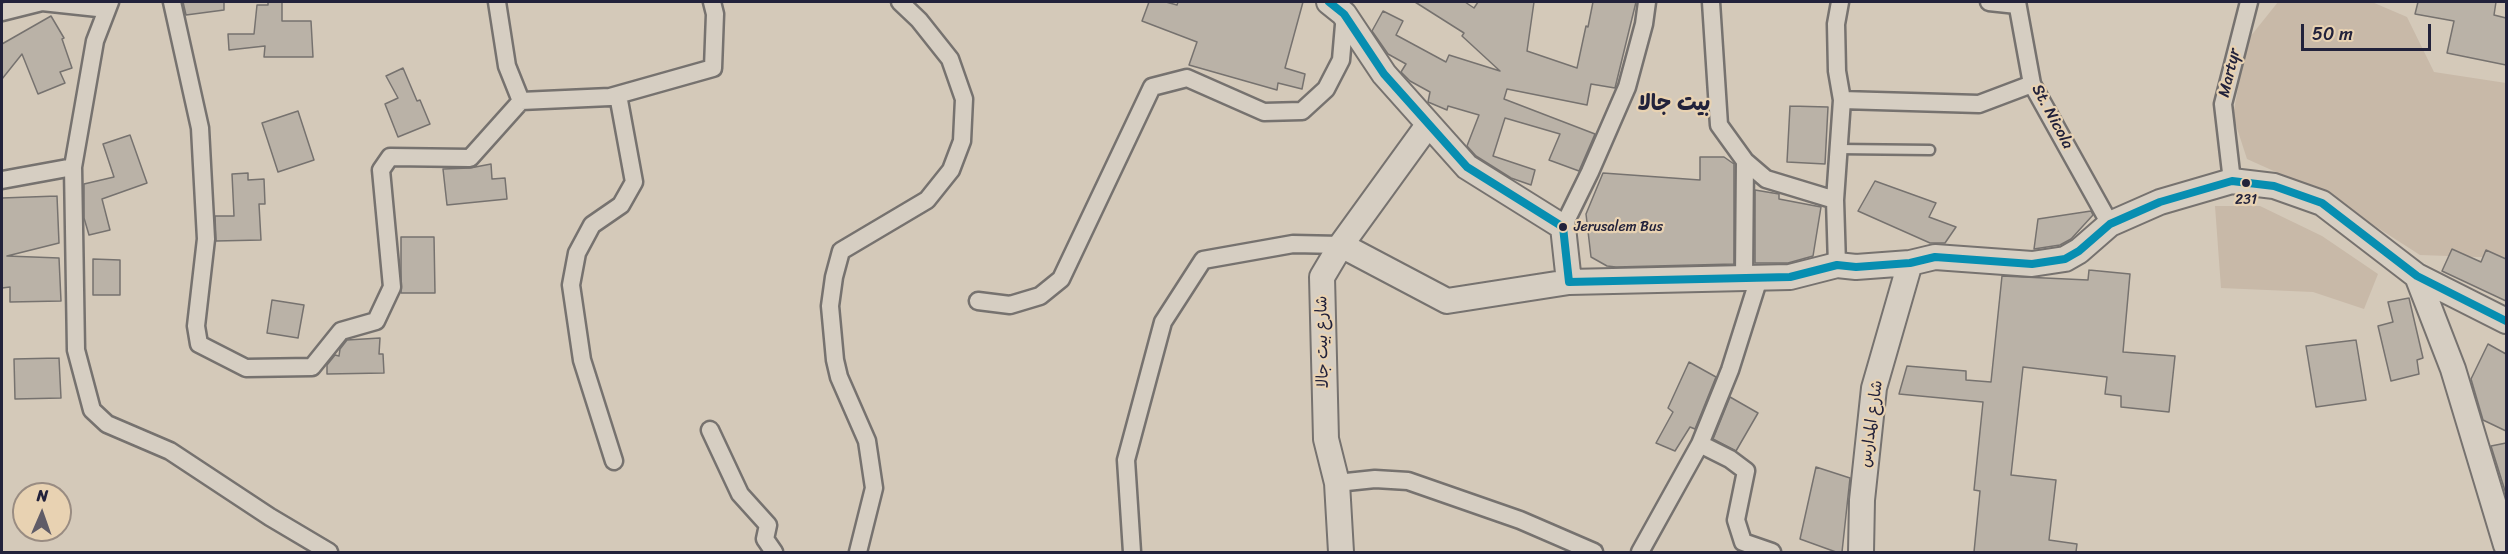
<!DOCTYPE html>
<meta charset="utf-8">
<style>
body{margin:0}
#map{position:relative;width:2508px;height:554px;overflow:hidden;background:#d4c9b9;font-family:Sriracha,sans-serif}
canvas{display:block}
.frame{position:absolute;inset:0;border:3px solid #22223b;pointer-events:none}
.north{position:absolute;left:12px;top:482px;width:60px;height:60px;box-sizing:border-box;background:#e8d2b2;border:2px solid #998c82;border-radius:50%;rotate:2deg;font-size:16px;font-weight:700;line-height:24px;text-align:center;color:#22223b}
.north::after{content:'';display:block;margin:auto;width:21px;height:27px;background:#605c67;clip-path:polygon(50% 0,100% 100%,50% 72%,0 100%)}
.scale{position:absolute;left:2301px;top:24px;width:130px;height:27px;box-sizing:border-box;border:3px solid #22223b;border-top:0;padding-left:8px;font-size:18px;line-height:21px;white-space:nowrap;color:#22223b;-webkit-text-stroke:4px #e8d2b2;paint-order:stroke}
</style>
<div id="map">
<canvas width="2508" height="554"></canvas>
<div class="frame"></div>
<div class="north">N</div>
<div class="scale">50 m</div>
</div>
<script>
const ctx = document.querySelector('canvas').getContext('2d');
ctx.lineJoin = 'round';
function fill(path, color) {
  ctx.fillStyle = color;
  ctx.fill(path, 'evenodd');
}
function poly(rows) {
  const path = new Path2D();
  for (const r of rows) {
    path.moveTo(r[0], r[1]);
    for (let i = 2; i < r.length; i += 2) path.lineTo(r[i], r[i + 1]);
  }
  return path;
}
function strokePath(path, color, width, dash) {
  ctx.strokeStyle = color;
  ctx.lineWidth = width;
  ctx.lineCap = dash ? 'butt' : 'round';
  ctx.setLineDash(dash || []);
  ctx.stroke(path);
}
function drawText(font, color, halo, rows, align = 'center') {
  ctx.font = font + ' Sriracha,"Playpen Sans Arabic",sans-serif';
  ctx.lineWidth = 4.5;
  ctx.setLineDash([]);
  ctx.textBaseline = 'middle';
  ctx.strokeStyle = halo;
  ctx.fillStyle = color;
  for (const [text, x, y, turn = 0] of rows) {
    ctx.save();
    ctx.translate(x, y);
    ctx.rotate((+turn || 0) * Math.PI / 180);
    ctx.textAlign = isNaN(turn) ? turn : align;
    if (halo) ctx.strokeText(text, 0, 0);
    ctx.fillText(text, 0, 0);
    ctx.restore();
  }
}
fill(poly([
 [2278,2,2372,2,2407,17,2434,72,2506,83,2506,258,2420,255,2325,194,2247,159,2233,116,2246,42],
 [2215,206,2260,206,2322,236,2378,274,2364,309,2313,292,2221,288]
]), '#c8b9a8');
const building = poly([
 [183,2,224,2,224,10,186,15,183,2],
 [268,2,282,2,282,21,311,21,313,57,264,57,265,46,229,50,228,34,254,34,257,5,268,5,268,2],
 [1149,2,1166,2,1177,5,1178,2,1303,2,1285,68,1305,74,1302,89,1278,83,1277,90,1189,65,1197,42,1142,21,1149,2],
 [1415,2,1465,2,1474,8,1478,2,1534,2,1527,51,1577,68,1586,26,1588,27,1593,2,1636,2,1615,88,1591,84,1587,105,1507,89,1504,99,1595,134,1579,171,1549,160,1560,134,1505,118,1493,156,1535,170,1531,185,1511,178,1476,156,1467,146,1479,115,1448,106,1447,110,1428,102,1430,92,1410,81,1401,72,1406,64,1388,54,1372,31,1383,11,1403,21,1396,35,1446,62,1449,55,1500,71,1462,36,1464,33,1415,2],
 [2418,2,2496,2,2494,15,2506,18,2506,65,2447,53,2454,21,2415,14,2418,2],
 [51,16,64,38,62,39,72,68,60,72,65,83,38,94,22,54,2,79,2,44,51,16],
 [403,68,417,101,420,100,430,124,398,137,385,104,398,98,386,76,403,68],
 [1790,106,1828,107,1825,164,1787,162,1790,106],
 [298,111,314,160,278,172,262,123,298,111],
 [130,135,147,183,102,199,110,230,89,235,84,218,84,184,114,177,103,144,130,135],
 [1700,157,1724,157,1734,164,1734,264,1616,267,1607,266,1591,257,1586,214,1603,173,1700,180,1700,157],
 [491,164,492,179,505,178,507,199,447,205,443,169,470,168,491,164],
 [248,173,248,180,264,179,265,204,259,204,261,240,216,241,215,216,234,216,232,174,248,173],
 [1875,181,1936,203,1929,217,1956,227,1945,243,1930,243,1858,211,1875,181],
 [1755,190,1779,194,1779,199,1821,207,1813,256,1788,263,1755,263,1755,190],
 [57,196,59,243,7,256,59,258,61,301,10,302,10,287,2,288,2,198,57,196],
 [2091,211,2093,215,2071,239,2060,245,2034,249,2038,219,2091,211],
 [401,237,434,237,435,293,401,293,401,237],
 [2452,249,2481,262,2486,250,2506,259,2506,301,2442,271,2452,249],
 [93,259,120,260,120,295,93,295,93,259],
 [2089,270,2130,274,2123,352,2175,356,2169,412,2121,407,2121,396,2105,394,2107,377,2023,367,2011,475,2056,480,2049,540,2077,544,2076,552,1974,552,1980,491,1974,490,1983,402,1899,394,1907,366,1966,371,1966,380,1991,382,2002,276,2088,280,2089,270],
 [2409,298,2423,358,2417,360,2419,374,2391,381,2378,326,2393,322,2388,302,2409,298],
 [272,300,304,305,298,338,267,333,272,300],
 [380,338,379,354,383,354,384,373,327,374,327,365,335,355,339,356,340,349,347,340,380,338],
 [2356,340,2366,400,2316,407,2306,346,2356,340],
 [2488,344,2506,354,2506,431,2483,420,2471,379,2488,344],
 [59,358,61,398,15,399,14,359,59,358],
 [1689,362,1716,377,1695,429,1690,427,1675,451,1656,443,1673,412,1668,408,1689,362],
 [1730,397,1758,413,1736,451,1713,439,1730,397],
 [2506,443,2506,494,2491,446,2506,443],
 [1816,467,1850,478,1842,552,1836,552,1800,539,1816,467]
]);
fill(building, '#bab2a7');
strokePath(building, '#76726f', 1.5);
const lane = poly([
 [1838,149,1930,150]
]);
const street = poly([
 [110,2,95,41,73,167,76,350,92,410,107,424,170,451,270,517,329,552],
 [172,2,200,128,206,239,196,326,199,344,246,368,312,367,341,331,376,321,392,287,381,170,390,157,470,158,521,101,610,97,713,68,715,14,712,2],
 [497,2,507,66,521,101],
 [1711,2,1719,125,1745,161,1766,179,1835,200],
 [1840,2,1836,24,1837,71,1842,100,1979,104,2032,84],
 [1989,2,2017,5],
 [2017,2,2032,84,2110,224],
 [2,12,42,2,107,9],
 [2,180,73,167],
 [2232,181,2223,104,2249,2],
 [1563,227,1590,172,1627,87,1644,24,1647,2],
 [1837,265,1835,200,1842,100],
 [1744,276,1745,161],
 [978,301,1010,305,1040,296,1061,279,1152,87,1187,78,1264,112,1302,111,1326,89,1341,60,1345,13],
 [710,430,740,494,768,525,765,539,774,552],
 [1700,444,1730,459,1746,471,1736,520,1743,542,1772,552],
 [614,461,582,360,571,285,577,253,592,225,621,205,634,182,618,95],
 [1337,483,1375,479,1408,481,1520,520,1594,552],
 [858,552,874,488,867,441,839,377,835,360,830,306,834,277,841,251,927,200,951,170,962,141,964,99,950,59,919,20,900,2],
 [1132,552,1126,460,1163,322,1203,260,1293,244,1341,245],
 [1640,552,1700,444,1730,370,1759,278]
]);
const secondary = poly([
 [1329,2,1344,14,1384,74,1467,167,1563,227,1569,282,1790,277,1837,265,1856,267,1910,263,1935,257,2032,264,2065,259,2079,251,2110,224,2160,202,2232,181,2274,186,2322,203,2417,276,2506,321],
 [1341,245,1447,301,1569,282],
 [2417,276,2453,369,2506,545],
 [1341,552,1337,483,1326,439,1322,277,1341,245,1428,125],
 [1861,552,1862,500,1874,388,1910,263]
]);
strokePath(lane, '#76726f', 13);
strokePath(street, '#76726f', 21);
strokePath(secondary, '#76726f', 28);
strokePath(lane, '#d6cec2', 8);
strokePath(street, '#d6cec2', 16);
strokePath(secondary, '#d6cec2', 24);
strokePath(poly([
 [1329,2,1344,14,1384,74,1467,167,1563,227,1569,282,1790,277,1837,265,1856,267,1910,263,1935,257,2032,264,2065,259,2079,251,2110,224,2160,202,2232,181,2274,186,2322,203,2417,276,2506,321]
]), '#078eb1', 8);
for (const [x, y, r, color] of [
 [2246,183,5,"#22223b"],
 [1563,227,5,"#22223b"]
]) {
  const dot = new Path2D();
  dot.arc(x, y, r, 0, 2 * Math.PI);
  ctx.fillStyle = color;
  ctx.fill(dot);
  strokePath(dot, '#e8d2b2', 2);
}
drawText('14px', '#22223b', '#e8d2b2', [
 ["231",2246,200],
 ["Jerusalem Bus",1574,227,"left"]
]);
drawText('16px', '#22223b', '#e8d2b2', [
 ["Martyr",2230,73,-77],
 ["St. Nicola",2052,117,62],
 ["شارع بيت جالا",1323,342,-91],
 ["شارع المدارس",1872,424,-82]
]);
drawText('bold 22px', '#22223b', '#e8d2b2', [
 ["بيت جالا",1674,104]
]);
</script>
